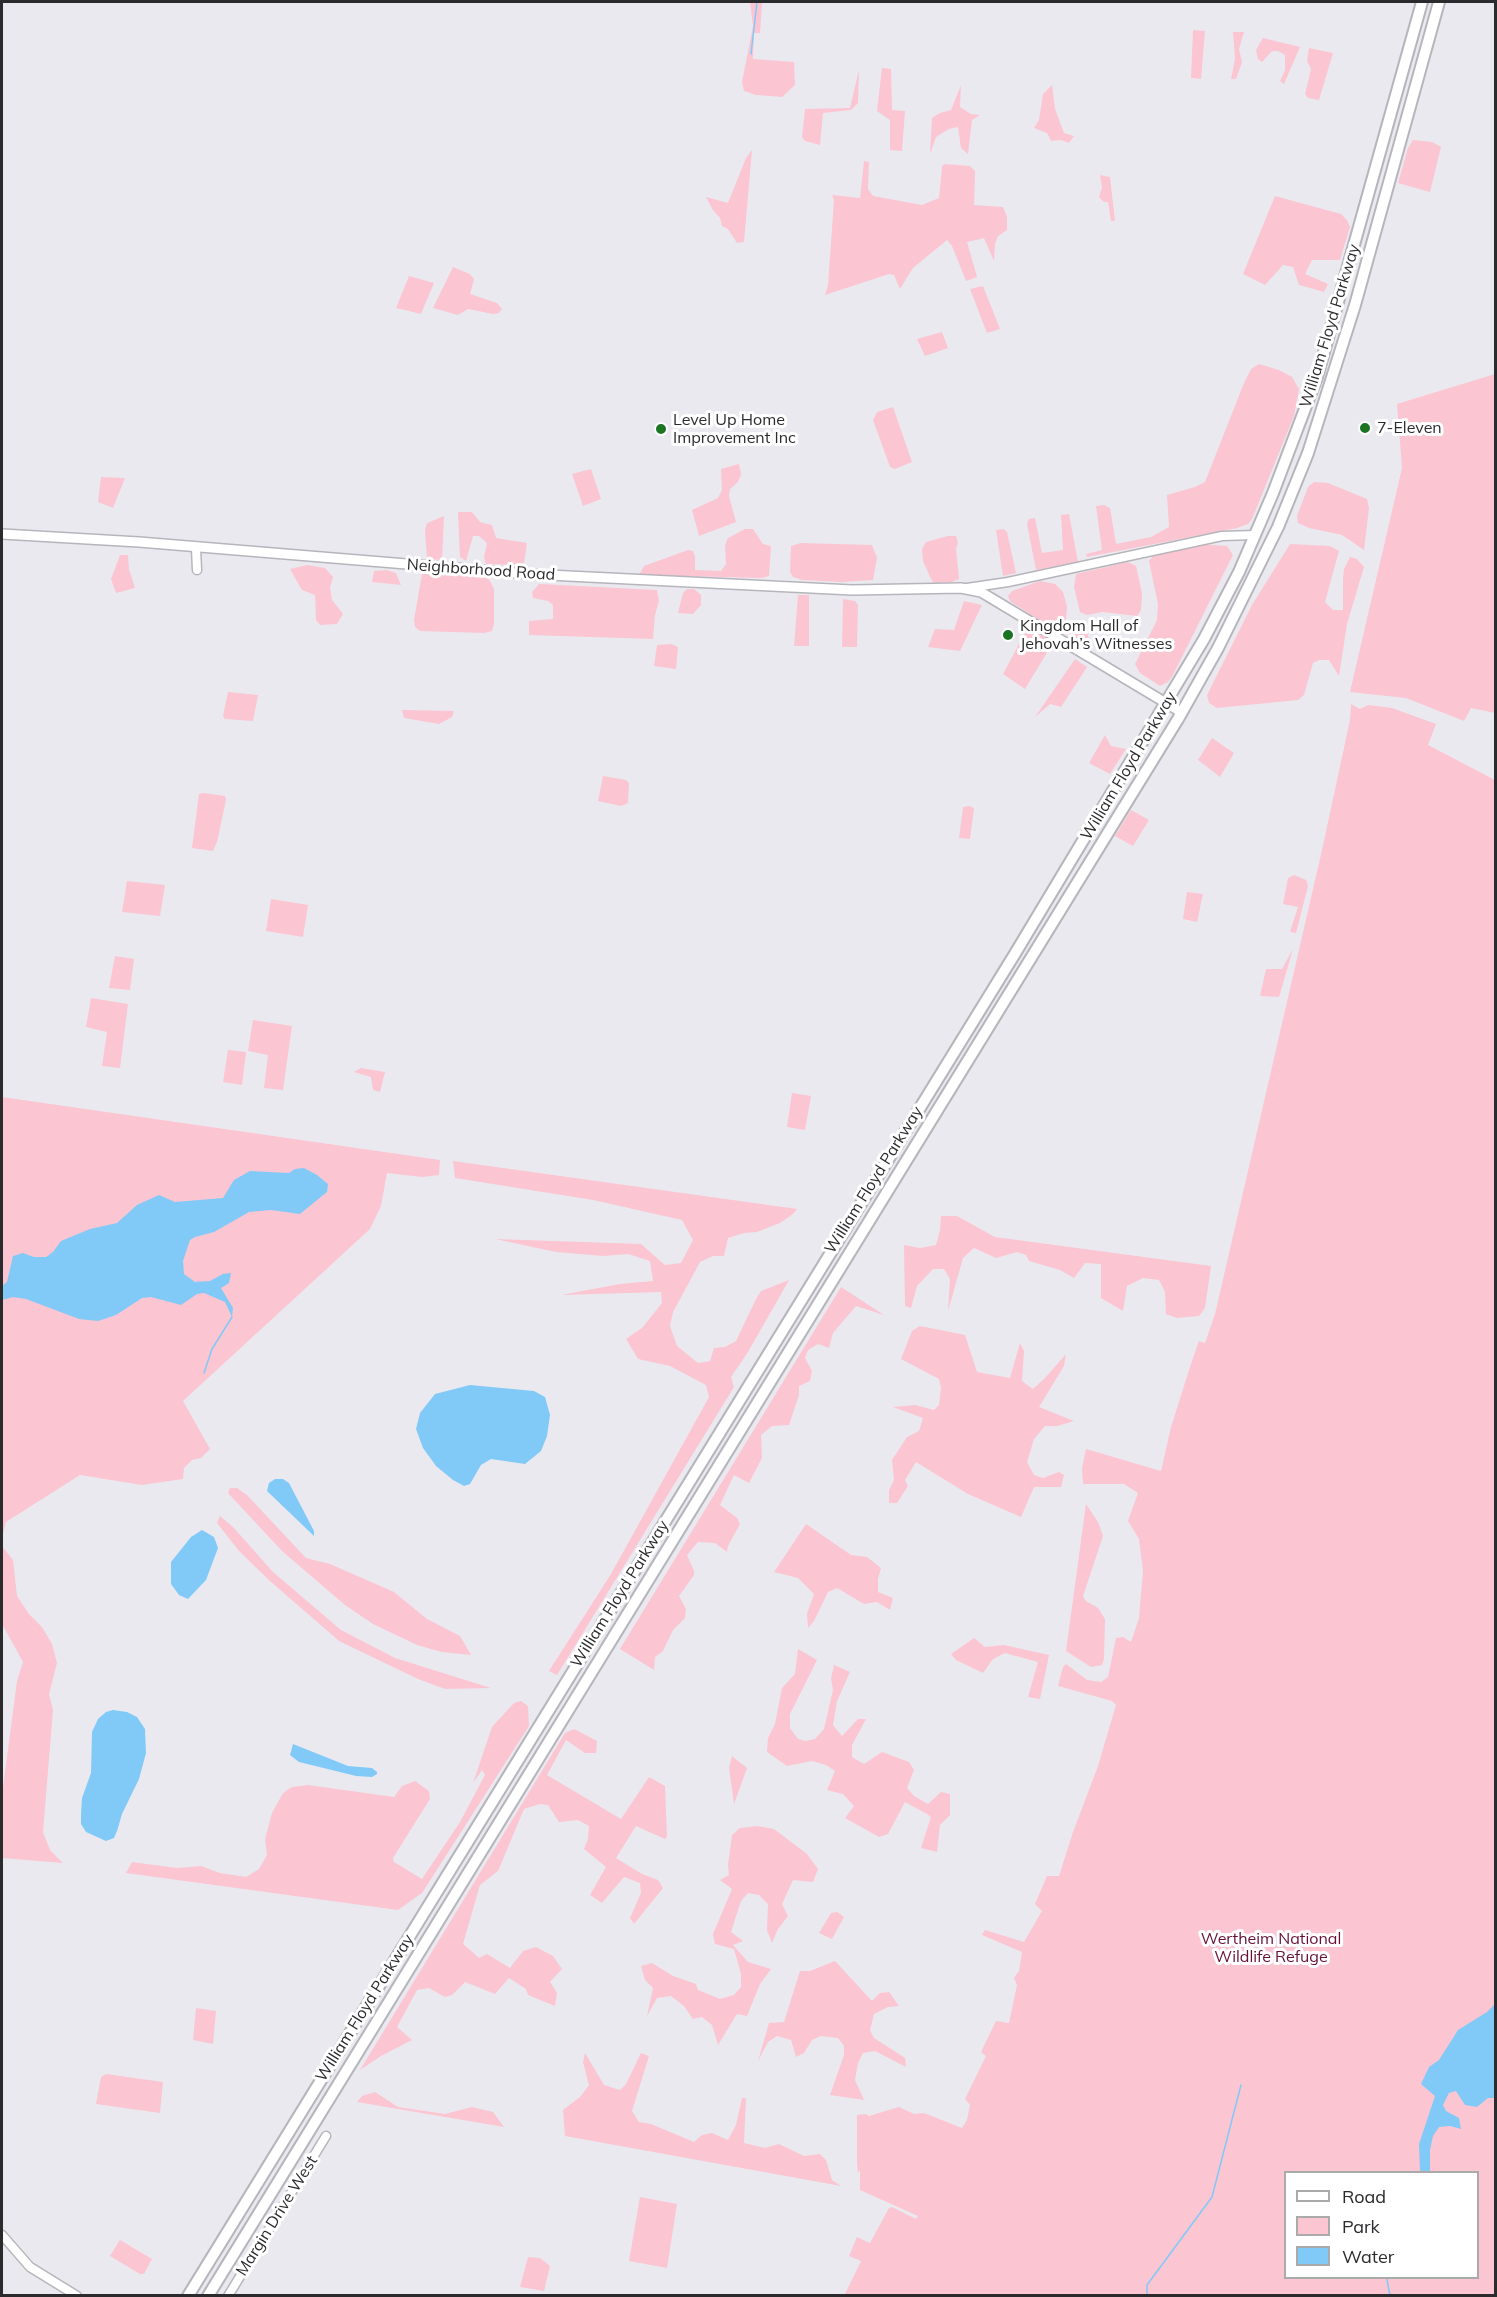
<!DOCTYPE html>
<meta charset="utf-8">
<style>
body{margin:0}
#map{position:relative;width:1497px;height:2297px;overflow:hidden;background:#ebe9f0;font-family:Mulish,sans-serif}
canvas{display:block}
.frame{position:absolute;inset:0;border:3px solid #2b2a2d;pointer-events:none}
.legend{position:absolute;left:1284px;top:2171px;width:195px;height:108px;box-sizing:border-box;background:#fff;border:2px solid #aaaaab;margin:0;padding:8px 10px;list-style:none;font-size:18px;color:#2b2a2d}
.legend li{display:flex;align-items:center;gap:12px;height:30px}
.legend b{width:30px;border:2px solid #aaaaab}
</style>
<div id="map">
<canvas width="1497" height="2297"></canvas>
<div class="frame"></div>
<ul class="legend">
<li><b style="height:8px;background:#fff"></b>Road</li>
<li><b style="height:16px;background:#fbc5d2"></b>Park</li>
<li><b style="height:16px;background:#81caf8"></b>Water</li>
</ul>
</div>
<script>
const ctx = document.querySelector('canvas').getContext('2d');
ctx.lineJoin = 'round';
function fill(path, color) {
  ctx.fillStyle = color;
  ctx.fill(path, 'evenodd');
}
function poly(rows) {
  const path = new Path2D();
  for (const r of rows) {
    path.moveTo(r[0], r[1]);
    for (let i = 2; i < r.length; i += 2) path.lineTo(r[i], r[i + 1]);
  }
  return path;
}
function strokePath(path, color, width, dash) {
  ctx.strokeStyle = color;
  ctx.lineWidth = width;
  ctx.lineCap = dash ? 'butt' : 'round';
  ctx.setLineDash(dash || []);
  ctx.stroke(path);
}
function drawText(font, color, halo, rows, align = 'center') {
  ctx.font = font + ' Mulish,sans-serif';
  ctx.lineWidth = 6;
  ctx.setLineDash([]);
  ctx.textBaseline = 'middle';
  ctx.strokeStyle = halo;
  ctx.fillStyle = color;
  for (const [text, x, y, turn = 0] of rows) {
    ctx.save();
    ctx.translate(x, y);
    ctx.rotate((+turn || 0) * Math.PI / 180);
    ctx.textAlign = isNaN(turn) ? turn : align;
    if (halo) ctx.strokeText(text, 0, 0);
    ctx.fillText(text, 0, 0);
    ctx.restore();
  }
}
fill(poly([
 [750,2,762,2,760,33,754,33,753,59,794,62,795,85,782,97,756,95,744,91,742,82,753,26],
 [1193,30,1205,31,1201,79,1191,78],
 [1233,32,1244,32,1239,49,1242,62,1236,79,1231,79,1235,59],
 [1263,38,1300,47,1284,84,1280,81,1285,70,1285,55,1278,51,1272,51,1262,62,1258,59,1256,50],
 [1309,48,1333,53,1319,100,1308,98,1305,94,1311,69,1307,61],
 [882,68,891,69,892,110,905,111,902,151,890,150,890,120,877,111],
 [859,70,858,103,851,110,823,113,820,145,805,141,802,137,805,109,850,108],
 [961,85,960,107,971,114,980,115,972,120,968,154,961,148,958,127,949,129,936,137,930,154,932,118,940,113,951,110],
 [1052,85,1055,109,1064,133,1074,136,1069,143,1061,140,1051,141,1047,133,1034,128,1039,120,1043,94],
 [1413,140,1432,142,1441,147,1430,192,1398,183,1408,148],
 [752,150,744,242,737,243,728,229,722,226,720,218,713,210,706,197,728,203,746,158],
 [864,161,869,162,868,189,873,196,922,205,939,198,942,167,944,164,970,166,975,171,974,205,1003,207,1007,217,1007,230,998,236,995,244,994,261,984,238,967,242,977,277,966,281,952,246,947,240,913,268,900,289,894,275,889,274,825,295,828,285,834,200,832,195,860,198],
 [1100,175,1110,177,1115,221,1111,221,1108,202,1104,202,1099,197,1102,187],
 [1275,196,1341,214,1347,220,1350,227,1340,260,1312,260,1305,274,1328,284,1324,292,1299,285,1293,267,1283,265,1265,285,1243,274],
 [453,267,470,274,474,279,470,294,497,303,502,309,499,313,493,314,468,309,458,315,433,308],
 [409,276,434,283,421,314,396,308],
 [983,286,1000,329,987,333,970,289],
 [942,332,948,348,925,356,917,339],
 [1259,364,1279,370,1292,377,1299,389,1294,416,1252,519,1248,524,1237,528,1087,557,1086,554,1102,550,1096,506,1104,505,1110,508,1116,544,1151,537,1169,527,1167,495,1195,487,1205,482,1244,383,1251,369],
 [1495,374,1495,713,1471,708,1464,721,1406,698,1350,692,1402,468,1397,404],
 [893,407,912,462,895,469,890,467,873,420,877,412],
 [739,464,741,474,738,482,730,489,729,496,736,522,699,536,692,510,718,498,722,490,721,469],
 [591,469,601,499,583,506,572,474],
 [101,477,125,478,113,508,98,502],
 [1314,482,1328,483,1367,499,1369,508,1364,550,1342,535,1309,528,1298,523,1297,516,1308,487],
 [458,512,472,512,480,522,492,525,496,538,527,543,524,563,517,565,486,564,484,557,487,543,479,536,473,536,466,561,460,557],
 [1069,514,1078,562,1036,570,1027,524,1029,519,1035,518,1042,553,1063,550,1061,515],
 [444,516,442,560,427,559,425,530,427,523],
 [745,529,753,529,763,544,771,546,769,576,762,578,639,575,644,566,688,550,693,551,695,556,695,570,721,571,726,564,725,545,728,538],
 [1004,529,1007,532,1016,573,1003,576,996,530],
 [948,536,956,536,958,543,956,549,959,579,952,582,934,583,930,577,923,561,922,549,926,542],
 [801,543,872,545,877,558,873,580,842,582,802,580,793,577,790,572,791,546],
 [1200,544,1227,546,1233,555,1173,675,1168,682,1160,686,1140,673,1135,664,1157,620,1158,604,1149,561,1153,556],
 [1290,544,1330,546,1339,551,1325,602,1333,610,1343,610,1343,579,1344,569,1350,557,1357,559,1364,567,1347,624,1339,676,1329,660,1319,660,1313,663,1304,695,1298,700,1217,708,1209,703,1207,695,1252,605],
 [120,555,128,555,129,569,135,588,116,593,111,579],
 [1128,562,1136,566,1142,593,1141,610,1137,616,1102,612,1087,615,1080,612,1074,587,1076,574],
 [307,565,325,568,333,577,330,588,332,600,343,614,337,624,320,625,316,620,315,595,302,590,290,569],
 [387,570,396,573,401,585,372,582,374,571],
 [422,574,480,576,489,579,494,589,494,624,492,631,484,633,420,631,415,627,414,620],
 [1040,581,1055,584,1063,592,1067,607,1066,622,1088,635,1089,644,1084,646,1070,638,1068,631,1065,628,1060,632,1051,628,1010,601,1008,596,1012,591],
 [539,584,657,590,659,601,655,615,653,639,529,635,529,621,553,619,553,605,548,601,533,598,532,592],
 [687,589,694,589,701,595,701,605,693,614,678,613,683,593],
 [798,595,809,595,809,646,794,646],
 [843,599,855,601,858,605,857,647,842,647],
 [964,601,982,605,960,651,928,647,935,629,954,630],
 [1028,627,1054,641,1025,689,1003,674],
 [671,644,678,647,676,669,654,666,657,645],
 [1075,659,1087,667,1061,707,1050,704,1035,717],
 [228,692,258,695,253,721,225,719,223,716],
 [1351,704,1360,709,1368,705,1392,708,1436,724,1428,745,1495,780,1495,2295,849,2296,845,2294,861,2261,849,2256,857,2237,870,2243,889,2208,892,2207,916,2219,918,2216,860,2190,860,2170,858,2173,857,2163,857,2115,866,2114,869,2116,899,2107,914,2114,924,2113,962,2128,967,2120,970,2105,965,2099,986,2056,981,2052,996,2021,1009,2023,1017,1985,1014,1978,1019,1971,1022,1952,982,1935,985,1930,1024,1942,1042,1911,1035,1904,1047,1876,1059,1876,1073,1832,1098,1766,1116,1705,1112,1701,1058,1686,1063,1667,1066,1664,1087,1680,1101,1682,1108,1677,1116,1638,1123,1637,1131,1642,1139,1618,1143,1571,1139,1539,1128,1521,1138,1493,1124,1484,1083,1484,1082,1468,1086,1449,1161,1471,1171,1427,1191,1364,1199,1341,1205,1343,1215,1314,1322,850,1350,720],
 [1286,2172,1478,2172,1478,2278,1286,2278],
 [402,710,454,711,452,717,439,724,404,718],
 [1105,735,1111,746,1126,749,1110,774,1089,763],
 [1212,738,1234,753,1220,777,1198,760],
 [603,776,626,780,629,783,628,803,621,806,598,801],
 [204,793,225,796,226,800,217,842,213,851,192,848,199,794],
 [969,806,974,808,970,839,959,838,963,807],
 [1131,810,1149,820,1133,846,1115,836],
 [1294,875,1306,880,1308,886,1296,933,1290,932,1298,907,1283,904,1288,878],
 [127,881,165,885,160,916,122,912],
 [1187,892,1203,894,1197,922,1183,919],
 [271,899,308,905,303,937,266,931],
 [1293,949,1279,997,1260,996,1266,969,1282,969],
 [115,956,134,959,130,990,109,988],
 [91,998,128,1004,120,1068,102,1066,107,1032,86,1027],
 [253,1020,292,1026,283,1090,264,1088,268,1055,248,1051],
 [228,1050,246,1052,242,1085,223,1082],
 [361,1068,385,1072,380,1092,373,1090,371,1077,354,1072],
 [792,1093,811,1096,805,1130,787,1127],
 [2,1097,440,1160,439,1175,422,1177,387,1173,381,1206,370,1229,183,1401,210,1449,201,1458,192,1460,184,1468,183,1479,142,1485,80,1475,6,1522,2,1538],
 [453,1161,797,1209,793,1214,780,1223,757,1232,744,1233,728,1238,724,1256,713,1256,700,1262,673,1312,670,1326,677,1346,698,1363,710,1361,714,1348,725,1347,736,1341,755,1301,761,1291,789,1280,748,1352,731,1377,734,1387,557,1675,549,1671,611,1574,709,1397,706,1385,670,1366,638,1359,626,1339,642,1328,662,1303,661,1292,561,1295,620,1284,653,1281,650,1261,628,1254,603,1256,556,1252,495,1239,641,1244,665,1265,681,1263,693,1240,682,1220,593,1200,455,1178],
 [941,1216,957,1216,995,1237,1211,1266,1205,1308,1199,1316,1177,1318,1166,1314,1165,1292,1159,1280,1143,1278,1127,1286,1123,1311,1101,1298,1101,1264,1085,1263,1074,1278,1060,1270,1029,1261,1026,1255,1017,1252,996,1258,974,1248,963,1258,948,1311,950,1279,944,1269,933,1269,917,1286,911,1308,905,1306,904,1245,920,1248,936,1245,940,1230],
 [841,1287,884,1315,856,1306,833,1333,829,1348,818,1344,808,1350,805,1358,812,1371,810,1381,799,1386,799,1395,789,1425,772,1426,761,1435,762,1458,749,1483,734,1475,720,1505,737,1518,740,1524,728,1546,727,1552,715,1543,698,1542,687,1555,694,1571,694,1575,679,1596,686,1609,685,1618,673,1630,663,1651,655,1657,654,1670,620,1649],
 [920,1326,965,1335,977,1372,1010,1378,1020,1343,1024,1351,1022,1381,1033,1389,1045,1378,1066,1354,1064,1366,1039,1407,1074,1421,1057,1426,1045,1426,1034,1439,1027,1462,1034,1475,1043,1478,1059,1472,1064,1475,1061,1487,1034,1487,1021,1517,968,1494,916,1462,905,1480,908,1486,897,1503,889,1503,889,1490,894,1480,892,1460,907,1437,919,1431,923,1418,893,1407,915,1405,934,1410,939,1405,941,1388,939,1379,901,1359,912,1331],
 [230,1488,237,1488,247,1495,306,1558,330,1564,394,1592,427,1619,460,1636,471,1655,442,1652,417,1645,373,1624,345,1605,282,1551,228,1493],
 [1086,1504,1098,1522,1103,1536,1083,1596,1086,1601,1098,1608,1105,1619,1104,1659,1102,1665,1091,1667,1066,1651],
 [220,1516,233,1527,273,1572,341,1630,395,1658,491,1688,445,1689,418,1679,339,1641,270,1581,239,1551,217,1523],
 [806,1524,851,1555,867,1557,881,1568,878,1579,878,1592,893,1598,890,1610,877,1602,864,1604,837,1588,828,1592,814,1621,808,1628,807,1614,814,1594,798,1578,774,1572],
 [2,1546,13,1560,17,1596,29,1614,42,1627,52,1644,57,1663,49,1694,53,1710,43,1832,50,1850,63,1863,2,1858,2,1795,17,1681,23,1662,2,1624],
 [974,1638,985,1647,1004,1645,1049,1655,1040,1699,1028,1697,1038,1662,1005,1653,993,1659,983,1673,956,1660,951,1654],
 [798,1649,817,1660,790,1714,790,1728,798,1739,805,1741,815,1739,824,1729,833,1690,831,1679,834,1665,850,1672,837,1701,833,1725,842,1736,858,1719,866,1719,852,1745,852,1757,864,1764,882,1752,909,1762,914,1770,907,1788,914,1796,928,1804,941,1792,950,1794,950,1815,940,1825,937,1852,921,1848,931,1817,927,1814,905,1802,888,1834,879,1837,845,1818,854,1806,843,1794,827,1790,835,1771,826,1765,812,1761,787,1766,767,1752,768,1738,775,1724,782,1688,795,1674],
 [521,1701,528,1706,529,1726,422,1893,398,1910,126,1873,132,1862,177,1868,201,1866,220,1873,246,1877,259,1869,267,1855,265,1839,272,1813,283,1793,292,1787,308,1785,394,1797,402,1786,415,1781,429,1791,430,1799,393,1858,394,1862,422,1879,460,1822,485,1775,482,1770,473,1783,492,1727,514,1703],
 [574,1729,597,1741,596,1753,585,1753,566,1740,547,1775,621,1819,649,1777,665,1786,667,1837,665,1839,636,1826,616,1858,642,1874,658,1880,663,1888,634,1924,630,1918,641,1893,640,1883,624,1877,602,1903,590,1895,606,1867,584,1849,588,1839,589,1826,578,1820,559,1822,548,1805,540,1804,524,1809,498,1871,480,1885,463,1944,479,1958,487,1954,510,1968,523,1951,536,1947,553,1956,562,1969,550,1982,557,1993,555,2006,528,1995,526,1989,509,1978,495,1994,465,1982,452,1995,445,1997,429,1988,417,1990,397,2027,412,2040,381,2056,360,2070,565,1733],
 [732,1756,747,1768,734,1804,729,1768],
 [757,1826,774,1829,807,1854,818,1869,813,1882,793,1880,782,1904,788,1916,778,1929,772,1943,767,1930,768,1904,759,1895,748,1893,741,1901,731,1932,743,1941,733,1945,748,1962,771,1969,760,1984,747,2016,737,2014,718,2045,712,2025,702,2017,693,2019,684,2006,671,1996,657,1998,647,2016,653,1988,645,1980,641,1966,652,1963,673,1976,696,1984,698,1990,720,1999,734,1995,741,1987,741,1974,734,1949,715,1944,713,1934,732,1889,720,1880,729,1875,728,1865,732,1835,740,1828],
 [837,1912,844,1917,832,1939,819,1933,831,1913],
 [835,1961,872,2001,880,1993,889,1992,899,2006,888,2007,874,2014,870,2030,874,2038,905,2058,906,2067,875,2051,863,2053,858,2063,855,2080,864,2100,830,2095,844,2055,844,2046,838,2038,821,2036,812,2040,804,2053,796,2057,791,2040,777,2036,768,2042,758,2061,769,2023,784,2022,800,1971,810,1971],
 [196,2008,216,2011,213,2044,193,2040],
 [585,2053,604,2085,620,2090,626,2084,641,2053,649,2056,632,2111,639,2122,651,2124,694,2142,702,2135,712,2133,728,2140,736,2125,742,2098,746,2098,744,2143,765,2148,779,2144,804,2156,820,2154,826,2160,832,2180,841,2186,565,2136,563,2110,580,2097,589,2085,583,2062],
 [106,2074,163,2082,160,2113,96,2104,101,2077],
 [375,2092,398,2107,445,2114,472,2107,493,2112,504,2127,357,2102,362,2096],
 [640,2197,677,2204,667,2268,629,2261],
 [120,2240,152,2259,144,2274,140,2274,110,2256],
 [528,2257,540,2258,550,2266,544,2291,520,2287]
]), '#fbc5d2');
fill(poly([
 [304,1168,317,1175,328,1184,327,1192,300,1214,271,1210,249,1212,214,1232,195,1237,190,1240,183,1261,184,1274,195,1282,210,1281,223,1274,231,1273,229,1283,221,1288,233,1308,232,1317,225,1302,204,1293,197,1294,181,1305,151,1297,142,1298,116,1315,98,1321,79,1319,26,1299,13,1297,2,1300,2,1286,7,1282,13,1256,23,1253,34,1257,46,1257,53,1252,61,1241,90,1229,117,1223,137,1205,159,1195,175,1202,223,1198,234,1180,250,1171,289,1173,295,1169],
 [470,1385,534,1391,545,1397,550,1415,547,1436,541,1451,525,1464,491,1459,481,1465,470,1484,464,1486,453,1480,436,1466,423,1448,416,1429,420,1413,435,1394],
 [275,1479,283,1479,289,1483,314,1531,314,1536,267,1491,269,1483],
 [202,1530,214,1537,218,1548,206,1580,188,1599,179,1595,171,1584,171,1562,191,1537],
 [113,1710,127,1712,137,1717,145,1729,146,1753,139,1779,122,1814,117,1831,114,1838,106,1841,86,1832,81,1824,81,1813,82,1798,91,1773,92,1732,98,1719,106,1712],
 [293,1744,348,1766,372,1768,377,1772,377,1774,372,1777,356,1776,299,1762,290,1755],
 [1495,2004,1495,2098,1488,2098,1477,2107,1465,2105,1456,2091,1449,2093,1443,2105,1446,2111,1459,2118,1461,2129,1450,2126,1439,2127,1433,2136,1430,2150,1430,2172,1420,2172,1419,2144,1435,2096,1421,2084,1429,2067,1439,2060,1458,2030,1487,2012]
]), '#81caf8');
strokePath(poly([
 [751,54,757,2],
 [204,1373,212,1349,232,1317],
 [1388,2278,1387,2280,1390,2296],
 [1147,2296,1147,2285,1212,2197,1241,2085]
]), '#81caf8', 1.5);
const tertiary = poly([
 [196,548,197,570],
 [967,588,1008,582,1222,536,1255,535],
 [2,2235,30,2267,77,2296],
 [228,2296,326,2136]
]);
const secondary = poly([
 [2,534,139,542,528,574,852,590,961,588,981,592,1181,712]
]);
const trunk = poly([
 [188,2296,1016,952,1204,639,1239,572,1273,493,1317,377,1422,2],
 [208,2296,1178,719,1218,648,1278,527,1308,453,1355,305,1439,2]
]);
strokePath(tertiary, '#b7b5bc', 11);
strokePath(secondary, '#b7b5bc', 12);
strokePath(trunk, '#b7b5bc', 14);
strokePath(tertiary, '#fff', 8);
strokePath(secondary, '#fff', 9);
strokePath(trunk, '#fff', 10);
for (const [x, y, r, color] of [
 [1365,428,6,"#1b7421"],
 [661,429,6,"#1b7421"],
 [1008,635,6,"#1b7421"]
]) {
  const dot = new Path2D();
  dot.arc(x, y, r, 0, 2 * Math.PI);
  ctx.fillStyle = color;
  ctx.fill(dot);
  strokePath(dot, '#fff', 2);
}
drawText('16px', '#2b2a2d', '#fff', [
 ["William Floyd Parkway",1330,326,-73],
 ["Neighborhood Road",481,570,4],
 ["William Floyd Parkway",1129,766,-59],
 ["William Floyd Parkway",874,1180,-58],
 ["William Floyd Parkway",620,1594,-58],
 ["William Floyd Parkway",365,2008,-58],
 ["Margin Drive West",277,2216,-58]
]);
drawText('16px', '#2b2a2d', '#fff', [
 ["Level Up Home",673,420],
 ["Improvement Inc",673,438],
 ["7-Eleven",1377,428],
 ["Kingdom Hall of",1020,626],
 ["Jehovah’s Witnesses",1020,644]
], 'left');
drawText('16px', '#671034', '#fff', [
 ["Wertheim National",1271,1939],
 ["Wildlife Refuge",1271,1957]
]);
</script>
